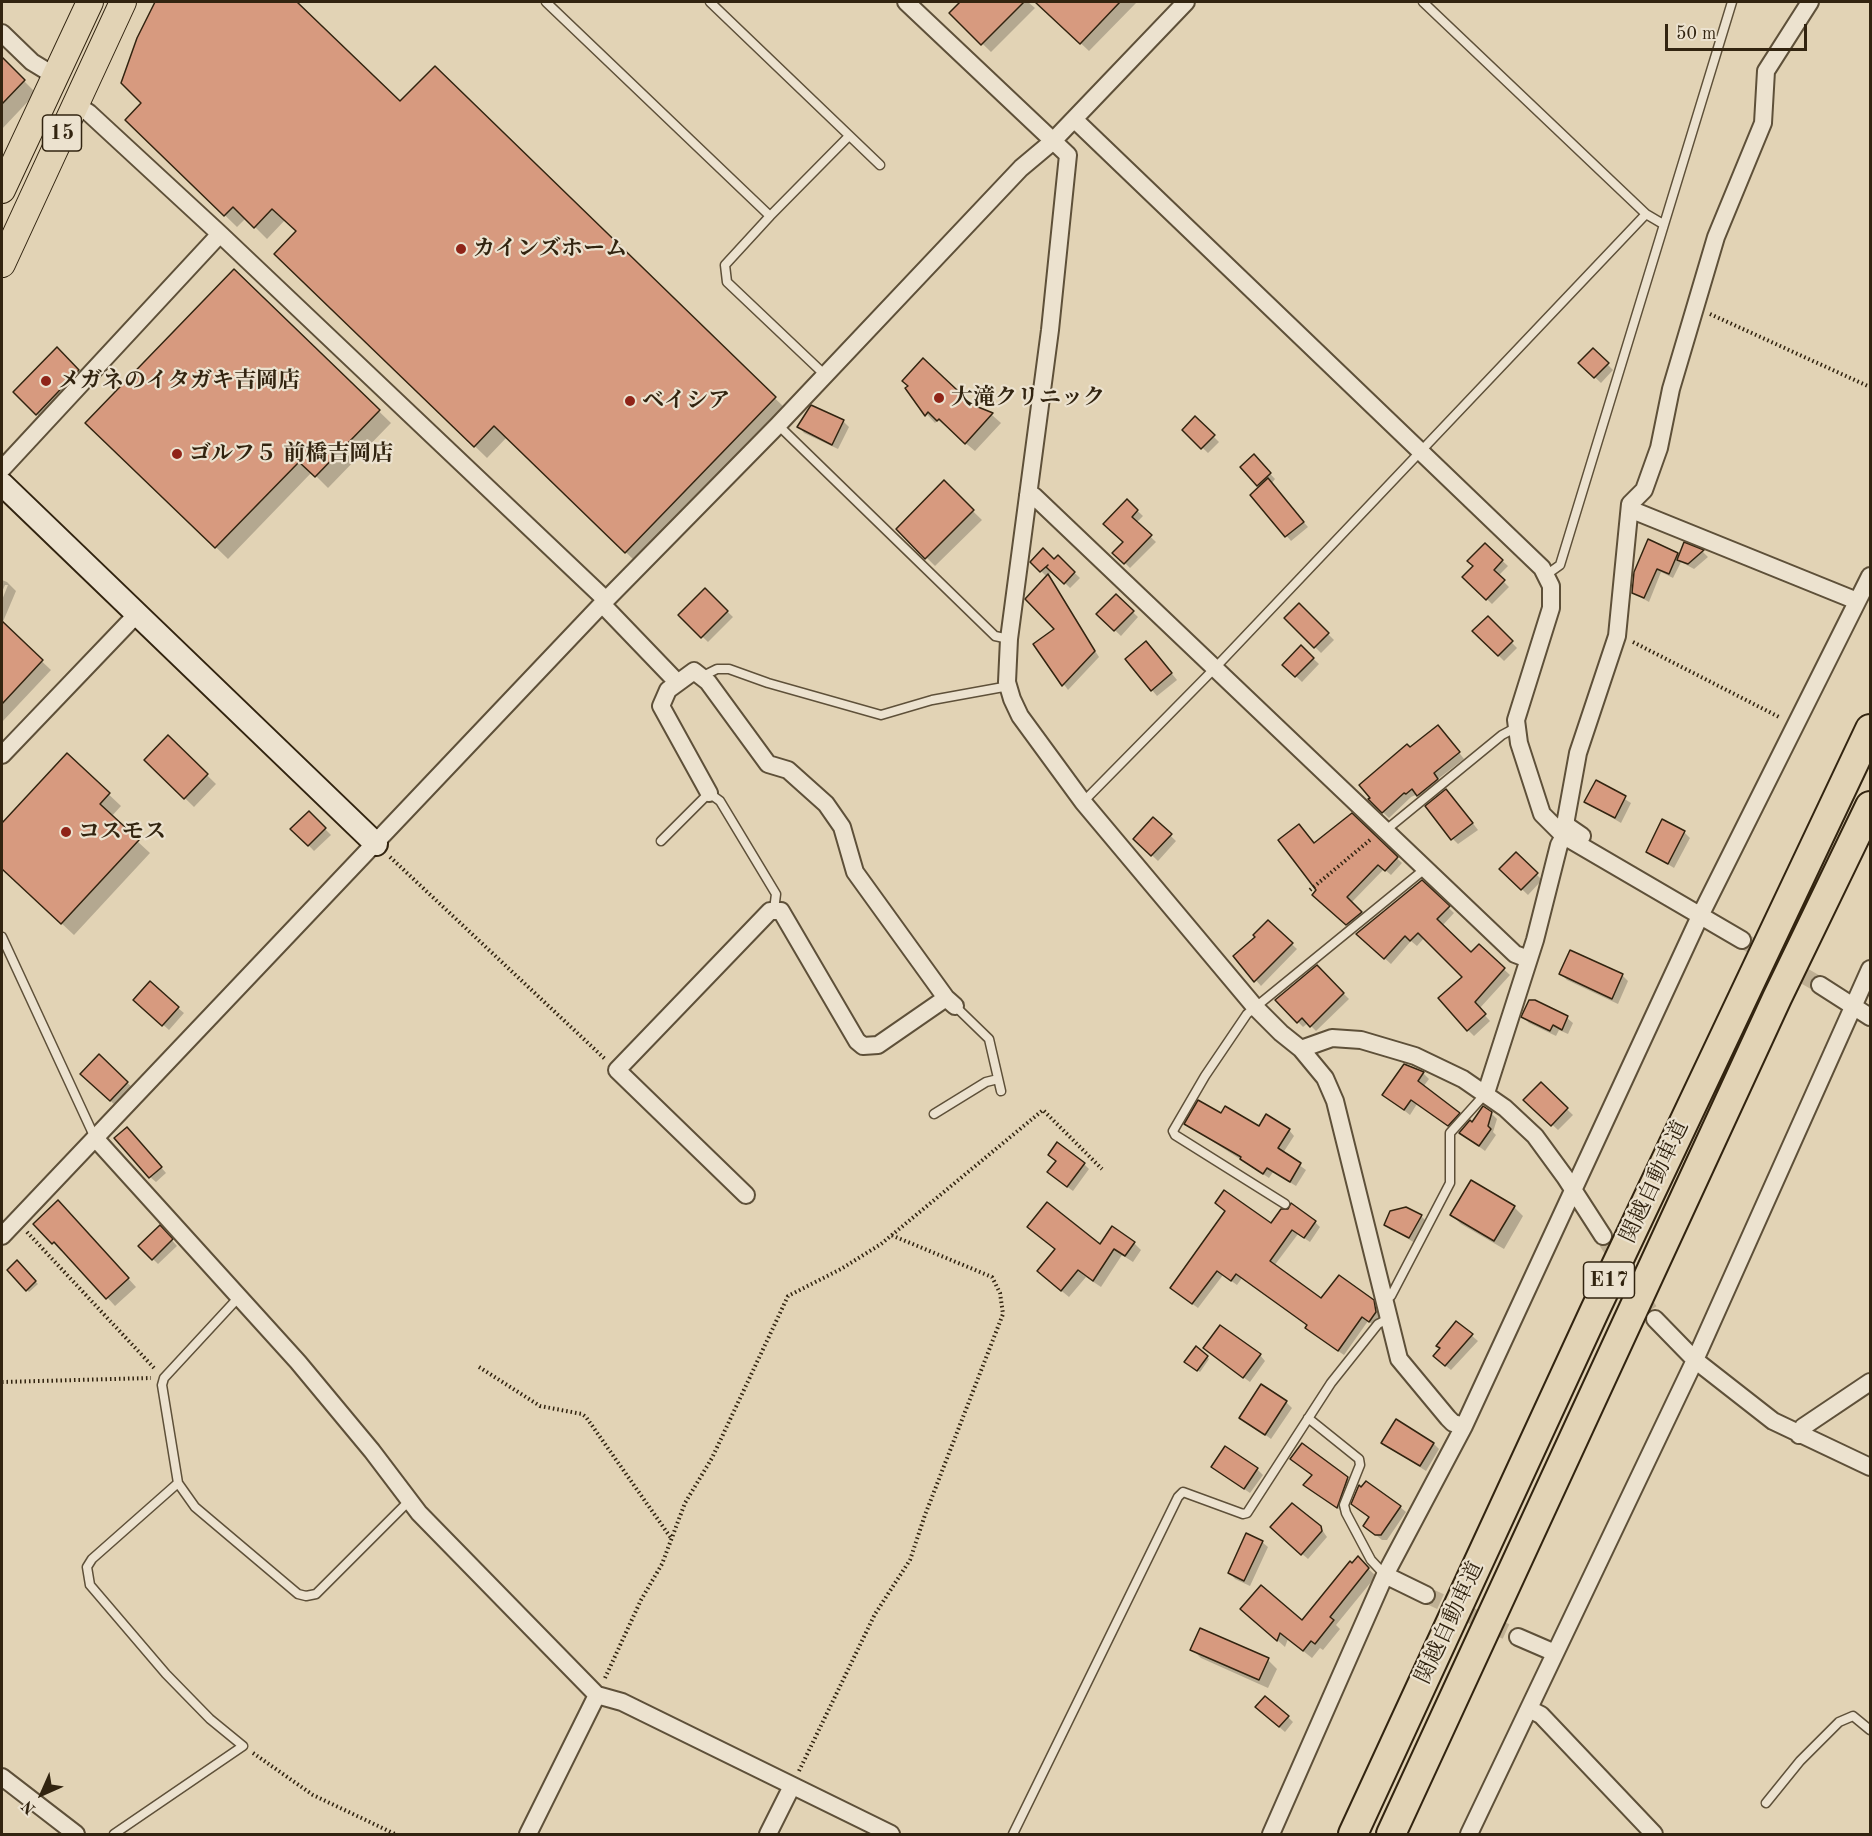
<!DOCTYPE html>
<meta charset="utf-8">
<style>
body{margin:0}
#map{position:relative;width:1872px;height:1836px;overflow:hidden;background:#e2d3b5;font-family:"Old Standard TT",serif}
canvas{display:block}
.frame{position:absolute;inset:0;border:3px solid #322410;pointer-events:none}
.north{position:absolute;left:12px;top:1764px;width:60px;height:60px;-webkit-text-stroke:4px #ece2cf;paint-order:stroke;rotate:225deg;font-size:16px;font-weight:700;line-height:24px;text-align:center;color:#322410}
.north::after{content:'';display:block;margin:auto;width:21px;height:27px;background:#322410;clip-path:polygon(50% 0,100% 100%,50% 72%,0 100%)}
.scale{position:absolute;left:1665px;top:24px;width:142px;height:27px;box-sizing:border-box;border:3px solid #322410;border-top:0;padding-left:8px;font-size:18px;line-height:21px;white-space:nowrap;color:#322410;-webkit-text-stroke:4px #ece2cf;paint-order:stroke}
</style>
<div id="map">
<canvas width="1872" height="1836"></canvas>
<div class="frame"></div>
<div class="north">N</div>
<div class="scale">50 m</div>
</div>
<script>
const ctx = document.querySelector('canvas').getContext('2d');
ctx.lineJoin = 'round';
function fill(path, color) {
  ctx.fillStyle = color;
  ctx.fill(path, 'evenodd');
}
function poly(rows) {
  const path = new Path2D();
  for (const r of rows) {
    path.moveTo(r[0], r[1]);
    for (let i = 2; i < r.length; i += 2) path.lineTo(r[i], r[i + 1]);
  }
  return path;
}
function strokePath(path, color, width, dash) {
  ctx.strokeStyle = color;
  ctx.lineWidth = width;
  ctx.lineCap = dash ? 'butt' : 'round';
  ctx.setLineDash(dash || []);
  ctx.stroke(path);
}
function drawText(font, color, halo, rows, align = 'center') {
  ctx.font = font + ' "Old Standard TT","Noto Serif JP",serif';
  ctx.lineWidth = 4.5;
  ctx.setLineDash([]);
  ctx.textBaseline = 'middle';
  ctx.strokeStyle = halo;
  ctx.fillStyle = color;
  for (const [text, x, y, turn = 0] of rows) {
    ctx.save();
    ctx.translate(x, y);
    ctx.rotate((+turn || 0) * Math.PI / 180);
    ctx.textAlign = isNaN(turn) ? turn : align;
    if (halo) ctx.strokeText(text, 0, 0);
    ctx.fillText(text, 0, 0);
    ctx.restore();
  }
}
fill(poly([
 [157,2,295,2,400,104,435,68,787,410,638,564,507,437,487,458,289,266,298,232,285,220,267,239,246,218,237,227,127,120,143,103,139,39],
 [962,2,1028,2,1035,8,991,52,951,13],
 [1037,2,1137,2,1089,51],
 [2,59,36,93,2,129],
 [234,271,391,423,328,488,312,472,228,559,88,423],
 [57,350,87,380,46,423,15,392],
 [1593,350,1613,370,1601,383,1580,363],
 [972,406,992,415,1001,423,975,451,938,420,935,423,920,407],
 [1195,418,1219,442,1208,453,1184,430],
 [843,421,849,427,838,449,804,433,799,427],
 [1259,462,1275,479,1271,484,1308,527,1291,541,1252,495,1260,487,1242,467],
 [944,483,982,520,935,566,898,529],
 [1127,501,1143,516,1136,523,1156,542,1130,568,1115,553,1125,542],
 [1649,541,1680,556,1685,544,1703,552,1708,557,1694,569,1681,562,1673,578,1661,572,1649,602,1633,593],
 [1485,545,1508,566,1498,576,1509,587,1492,604,1464,577,1475,566],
 [1058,557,1080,578,1070,588,1053,571,1047,576,1099,657,1068,690,1035,645,1057,629,1047,577,1032,562,1054,561],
 [2,580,7,582,16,591,2,624,51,670,2,722,2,600,8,585,5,585,2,592],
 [705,590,733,617,708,642,680,615],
 [1116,596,1138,617,1121,636,1098,614],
 [1299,605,1334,640,1321,653,1286,618],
 [1488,618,1517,648,1504,661,1474,631],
 [1301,647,1319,664,1302,682,1284,665],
 [1152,649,1177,680,1157,696,1152,690],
 [1444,733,1464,759,1438,779,1443,785,1424,801,1418,794,1411,797,1389,818,1370,800,1410,749],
 [168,737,216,784,194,807,146,760],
 [67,755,121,806,111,817,150,853,74,935,2,868,2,826],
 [1597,782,1631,803,1621,823,1586,802],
 [1452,796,1478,830,1458,844,1453,839],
 [309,813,331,835,314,851,293,829],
 [1351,815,1402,863,1391,875,1384,869,1351,903,1366,918,1352,929,1319,900,1315,845],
 [1153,819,1176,841,1158,861,1135,839],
 [1684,832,1690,838,1674,868,1648,852],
 [1516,854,1542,880,1528,895,1501,869],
 [1422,882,1454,913,1442,926,1471,955,1479,946,1510,975,1479,1009,1490,1021,1474,1036,1468,1030,1464,977,1425,937,1417,946,1411,941,1391,964,1363,939],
 [1268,922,1297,949,1261,986,1235,956,1258,937],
 [1317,967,1349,999,1316,1031,1308,1023,1303,1027,1277,1000],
 [1561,974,1622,975,1628,981,1618,1004,1567,980],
 [141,1005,178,1008,184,1013,169,1030],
 [1523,1017,1567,1018,1573,1023,1568,1034,1559,1030,1556,1036,1529,1023],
 [99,1057,133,1088,116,1106,88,1080],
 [1404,1065,1423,1073,1429,1079,1423,1087,1464,1119,1454,1131,1417,1104,1410,1115,1384,1095],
 [1541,1084,1573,1115,1558,1130,1526,1100],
 [1491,1113,1497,1119,1493,1132,1496,1135,1485,1151,1461,1133],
 [1221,1115,1259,1128,1289,1130,1294,1136,1283,1153,1306,1170,1296,1186,1273,1172,1269,1178,1186,1124],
 [132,1134,166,1173,156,1182,150,1177],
 [1084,1164,1089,1169,1073,1191,1055,1178],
 [1471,1182,1514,1207,1523,1216,1504,1249,1461,1224,1452,1215],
 [1216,1203,1271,1225,1315,1222,1320,1227,1310,1242,1298,1234,1274,1266,1322,1300,1373,1301,1378,1307,1381,1317,1375,1326,1368,1321,1344,1355,1312,1333,1308,1325,1242,1278,1237,1285,1223,1275,1198,1308,1177,1293,1227,1212],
 [66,1210,136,1287,115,1306,63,1249,61,1251,35,1224],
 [1421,1216,1426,1221,1415,1243,1385,1225],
 [160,1227,177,1246,158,1264,140,1246],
 [1134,1243,1141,1250,1133,1262,1122,1255,1101,1287,1086,1277,1069,1297,1046,1278,1100,1246],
 [17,1263,38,1284,29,1292,9,1271],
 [1457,1323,1478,1341,1451,1370,1441,1362],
 [1211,1354,1260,1355,1265,1361,1250,1382],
 [1207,1357,1209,1359,1200,1372,1189,1364],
 [1286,1402,1292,1408,1271,1439,1241,1417],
 [1383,1443,1434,1444,1439,1449,1426,1471],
 [1257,1469,1263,1475,1250,1493,1219,1472],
 [1313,1476,1347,1478,1353,1484,1343,1512,1305,1485],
 [1353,1504,1400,1507,1406,1512,1387,1540,1382,1540,1365,1526,1371,1518],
 [1320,1527,1327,1537,1308,1559,1278,1533],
 [1262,1542,1268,1547,1250,1586,1235,1579,1230,1573],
 [1358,1559,1376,1576,1336,1625,1340,1629,1323,1650,1320,1648,1312,1658,1288,1639,1285,1647,1250,1616,1302,1622],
 [1192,1649,1268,1660,1277,1669,1268,1688,1201,1658],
 [1263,1713,1288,1717,1293,1722,1285,1732]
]), '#0003');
const building = poly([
 [155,2,297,2,400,101,435,66,776,397,625,553,494,426,474,447,274,254,296,231,272,209,254,228,233,207,224,216,125,120,141,103,121,83,137,38,155,2],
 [960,2,1024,2,981,45,949,13,960,2],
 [1035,2,1120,2,1080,44,1035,2],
 [2,57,25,80,2,104,2,57],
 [234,269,380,410,315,477,299,462,215,548,85,423,234,269],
 [57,347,79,370,36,415,13,392,57,347],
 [1593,348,1609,363,1594,378,1578,363,1593,348],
 [923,358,973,405,993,413,965,444,939,419,937,421,928,412,925,416,905,388,908,386,902,381,923,358],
 [811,405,844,420,832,445,797,427,811,405],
 [1195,416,1215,435,1201,449,1182,430,1195,416],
 [1254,454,1271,473,1257,486,1240,467,1254,454],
 [1268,478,1304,522,1285,537,1250,495,1268,478],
 [944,480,974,510,925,559,896,529,944,480],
 [1127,499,1138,510,1132,517,1152,535,1124,564,1112,553,1123,542,1103,524,1127,499],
 [1648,539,1678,553,1669,574,1657,569,1644,598,1632,593,1634,572,1648,539],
 [1684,542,1704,550,1688,564,1677,560,1684,542],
 [1485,543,1503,560,1494,570,1505,580,1486,600,1462,577,1473,566,1467,561,1485,543],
 [1043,548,1054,559,1058,555,1075,572,1064,584,1046,567,1048,565,1040,572,1030,562,1043,548],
 [1048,574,1095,651,1062,686,1033,644,1054,629,1025,599,1048,574],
 [705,588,728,611,701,638,678,615,705,588],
 [1116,594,1134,611,1114,631,1096,614,1116,594],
 [1299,603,1329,633,1314,648,1284,618,1299,603],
 [1488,616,1513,641,1498,656,1472,631,1488,616],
 [2,621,43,660,2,704,2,621],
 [1146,641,1172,673,1151,691,1125,659,1146,641],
 [1301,645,1314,658,1295,677,1282,665,1301,645],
 [1438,725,1460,752,1434,773,1438,779,1417,796,1412,789,1406,794,1404,793,1382,813,1368,799,1370,798,1359,785,1407,744,1410,747,1438,725],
 [168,735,208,774,184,799,144,760,168,735],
 [67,753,110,793,100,804,139,840,61,924,2,869,2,823,67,753],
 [1596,780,1626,796,1615,818,1584,802,1596,780],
 [1446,789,1473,823,1451,840,1425,806,1446,789],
 [309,811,326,828,308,846,290,829,309,811],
 [1352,813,1398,857,1385,871,1378,865,1347,897,1362,912,1346,925,1312,895,1316,890,1278,840,1299,824,1314,843,1352,813],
 [1153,817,1172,834,1151,856,1133,839,1153,817],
 [1662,819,1685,831,1668,864,1646,852,1662,819],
 [1516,852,1538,873,1521,890,1499,869,1516,852],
 [1422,880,1450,906,1437,919,1471,952,1479,944,1505,968,1475,1002,1486,1014,1467,1031,1438,998,1462,977,1418,933,1410,941,1405,936,1384,959,1356,934,1422,880],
 [1268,920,1293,943,1254,982,1233,956,1255,937,1253,935,1268,920],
 [1570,950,1623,974,1612,999,1559,974,1570,950],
 [1317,965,1344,993,1310,1027,1302,1018,1297,1023,1275,1000,1317,965],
 [150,981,179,1007,162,1026,133,1000,150,981],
 [1529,1000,1535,1000,1568,1016,1562,1030,1553,1025,1550,1031,1521,1017,1529,1000],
 [99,1054,128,1082,110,1101,80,1074,99,1054],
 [1404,1064,1424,1072,1418,1081,1460,1113,1448,1126,1411,1100,1404,1110,1382,1095,1404,1064],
 [1541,1082,1568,1108,1551,1126,1523,1100,1541,1082],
 [1198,1100,1221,1113,1225,1106,1259,1126,1266,1114,1290,1129,1278,1148,1301,1163,1290,1182,1267,1168,1263,1174,1240,1159,1241,1157,1184,1124,1198,1100],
 [1483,1106,1492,1112,1488,1126,1491,1129,1479,1146,1459,1133,1470,1120,1472,1122,1483,1106],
 [127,1127,162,1167,149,1178,114,1138,127,1127],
 [1057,1142,1085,1163,1067,1187,1047,1172,1056,1161,1048,1155,1057,1142],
 [1471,1180,1515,1206,1494,1241,1450,1215,1471,1180],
 [1224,1190,1271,1223,1281,1209,1288,1209,1291,1203,1316,1221,1304,1238,1292,1230,1270,1261,1321,1298,1339,1275,1374,1300,1376,1312,1369,1322,1362,1317,1338,1351,1305,1328,1307,1325,1236,1274,1231,1281,1217,1271,1192,1304,1170,1288,1225,1211,1215,1203,1224,1190],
 [58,1200,129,1278,106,1299,54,1242,52,1244,33,1224,58,1200],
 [1047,1202,1100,1244,1112,1226,1135,1242,1125,1256,1114,1249,1093,1281,1078,1270,1061,1291,1037,1271,1055,1249,1027,1227,1047,1202],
 [1406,1207,1422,1215,1409,1238,1384,1225,1390,1211,1406,1207],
 [160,1225,173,1239,152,1260,138,1246,160,1225],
 [17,1260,36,1281,26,1291,7,1270,17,1260],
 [1456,1321,1473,1334,1445,1366,1433,1356,1440,1348,1436,1346,1456,1321],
 [1220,1325,1261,1354,1243,1378,1203,1348,1220,1325],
 [1196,1346,1208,1356,1197,1371,1184,1362,1196,1346],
 [1261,1384,1287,1401,1265,1435,1239,1418,1261,1384],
 [1396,1419,1434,1443,1420,1466,1381,1443,1396,1419],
 [1302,1443,1348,1477,1337,1508,1303,1485,1312,1475,1290,1459,1302,1443],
 [1225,1446,1258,1468,1244,1489,1211,1467,1225,1446],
 [1366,1481,1401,1506,1381,1535,1375,1535,1363,1526,1369,1517,1351,1504,1359,1485,1361,1487,1366,1481],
 [1292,1503,1321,1526,1322,1531,1301,1555,1270,1527,1292,1503],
 [1246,1533,1263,1541,1244,1581,1228,1573,1246,1533],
 [1358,1556,1369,1568,1330,1617,1334,1620,1315,1644,1311,1641,1303,1651,1280,1633,1277,1641,1240,1609,1261,1585,1302,1620,1350,1561,1352,1563,1358,1556],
 [1200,1628,1269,1658,1259,1680,1190,1650,1200,1628],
 [1265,1696,1289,1716,1279,1727,1255,1707,1265,1696]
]);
fill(building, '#d79a7f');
strokePath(building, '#322410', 1.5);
strokePath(poly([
 [1742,940,1820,985],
 [1603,1236,1655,1319],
 [1426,1595,1518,1637]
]), '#bfb094', 16, [16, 8]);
const lane = poly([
 [546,2,770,216,725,265,727,282,824,374],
 [710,2,880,165],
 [1423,2,1646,214,1663,224],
 [770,216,849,136],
 [778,425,995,636,1009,639],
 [1546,575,1560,565,1732,2],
 [703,676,717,669,729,669,768,683,881,715,932,700,1009,686],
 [1083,802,1214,669,1646,214],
 [1386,830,1502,735,1517,727],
 [661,841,709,793,720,801,776,894,774,910],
 [2,937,95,1138],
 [955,1006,989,1039,1001,1091],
 [934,1114,986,1082,998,1079],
 [1285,1204,1175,1135,1173,1131,1205,1076,1247,1014,1426,868],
 [238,1298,164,1378,162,1385,178,1483,195,1507,298,1594,306,1596,316,1594,409,1501],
 [1383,1298,1391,1296,1450,1183,1450,1133,1486,1093],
 [1308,1418,1359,1459,1360,1465,1344,1505,1346,1513,1371,1560,1385,1575],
 [1766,1803,1800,1761,1839,1722,1853,1716,1870,1730],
 [114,1834,243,1746,210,1719,166,1674,90,1585,87,1567,92,1559,178,1483],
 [1013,1834,1178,1497,1183,1492,1243,1514,1247,1513,1331,1383,1378,1324,1388,1319]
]);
const street = poly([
 [906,2,1068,155,1050,330,1009,639,1007,682,1012,699,1020,716,1083,802,1255,1007,1281,1033,1301,1049,1325,1078,1335,1101,1399,1359,1448,1418,1453,1423,1464,1426],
 [2,33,32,62,55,76],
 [75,104,89,113,220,234,606,600],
 [1074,119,1542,568,1551,586,1551,608,1516,720,1519,743,1542,814,1564,836,1742,940],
 [2,469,220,234],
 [1028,495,1034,496,1515,954,1528,959],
 [1637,512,1857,601],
 [602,604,677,682],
 [2,755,137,614],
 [709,793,661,706,668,690,694,671,708,682,768,764,788,770,826,804,842,827,855,872,946,998,955,1006],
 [1582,836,1566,825,1566,819,1578,753,1617,636,1630,504,1644,490,1659,448,1671,389,1716,237,1763,123,1766,71,1810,2],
 [1820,985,1870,1017],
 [1301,1049,1332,1038,1361,1040,1415,1056,1463,1079,1505,1108,1535,1136,1565,1177,1603,1236],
 [1486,1093,1535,940,1559,845,1564,836],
 [95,1138,298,1362,372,1451,419,1513,597,1695,622,1702,891,1834],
 [746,1195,617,1070,770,911,781,911,857,1041,863,1046,878,1045,946,998],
 [2,1236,602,604,778,425,1021,168,1052,142,1186,2],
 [1655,1319,1695,1360,1773,1421,1870,1467],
 [1799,1435,1803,1427,1870,1382],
 [1385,1575,1426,1595],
 [1518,1637,1555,1653],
 [1529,1709,1541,1715,1654,1834],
 [2,1777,76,1834],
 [528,1834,597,1695],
 [768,1834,792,1786],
 [1271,1834,1385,1575,1464,1426,1700,916,1870,576],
 [1469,1834,1695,1360,1870,969]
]);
const secondary = poly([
 [2,484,376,844]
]);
const primary = poly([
 [2,190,90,2],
 [2,264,123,2]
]);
const highway = poly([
 [1353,1834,1595,1310,1870,729],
 [1391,1834,1777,998,1870,806]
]);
strokePath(lane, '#5e5039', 11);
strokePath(street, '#5e5039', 20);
strokePath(secondary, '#322410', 26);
strokePath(primary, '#322410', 28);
strokePath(highway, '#322410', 32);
strokePath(poly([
 [1710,314,1870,387],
 [1633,642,1781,718],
 [390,857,605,1059],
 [1310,890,1370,840],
 [27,1232,155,1369],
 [479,1367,540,1406,582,1414,586,1417,671,1538],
 [2,1382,151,1378],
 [605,1678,641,1600,662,1564,685,1503,712,1458,788,1296,841,1269,881,1244,1043,1110,1102,1169],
 [253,1753,313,1795,395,1834],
 [799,1771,875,1614,910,1560,925,1515,1003,1314,1000,1293,992,1277,891,1235]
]), '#322410', 4, [1.5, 3]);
strokePath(lane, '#ece2cf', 8);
strokePath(street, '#ece2cf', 16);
strokePath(secondary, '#ece2cf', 22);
strokePath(primary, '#e2d3b5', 26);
strokePath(highway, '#e2d3b5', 28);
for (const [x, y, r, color] of [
 [461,249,6,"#8f2418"],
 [46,381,6,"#8f2418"],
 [939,398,6,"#8f2418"],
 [630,401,6,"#8f2418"],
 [177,454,6,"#8f2418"],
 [66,832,6,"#8f2418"]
]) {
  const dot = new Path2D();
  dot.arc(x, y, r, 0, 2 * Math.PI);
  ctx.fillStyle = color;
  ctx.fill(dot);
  strokePath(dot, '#ece2cf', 2);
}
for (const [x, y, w] of [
 [62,133,39],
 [1609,1280,51]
]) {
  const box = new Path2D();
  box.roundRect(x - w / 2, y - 18, w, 36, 4.5);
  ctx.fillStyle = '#ece2cf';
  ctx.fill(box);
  strokePath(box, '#322410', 1.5);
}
drawText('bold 21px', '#322410', null, [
 ["15",62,133],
 ["E17",1609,1280]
]);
drawText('bold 22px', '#322410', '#ece2cf', [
 ["カインズホーム",473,249],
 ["メガネのイタガキ吉岡店",58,381],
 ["大滝クリニック",951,398],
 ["ベイシア",642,401],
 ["ゴルフ５ 前橋吉岡店",189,454],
 ["コスモス",78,832]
], 'left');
drawText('22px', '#322410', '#ece2cf', [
 ["関越自動車道",1655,1182,-65],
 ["関越自動車道",1450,1623,-65]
]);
</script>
